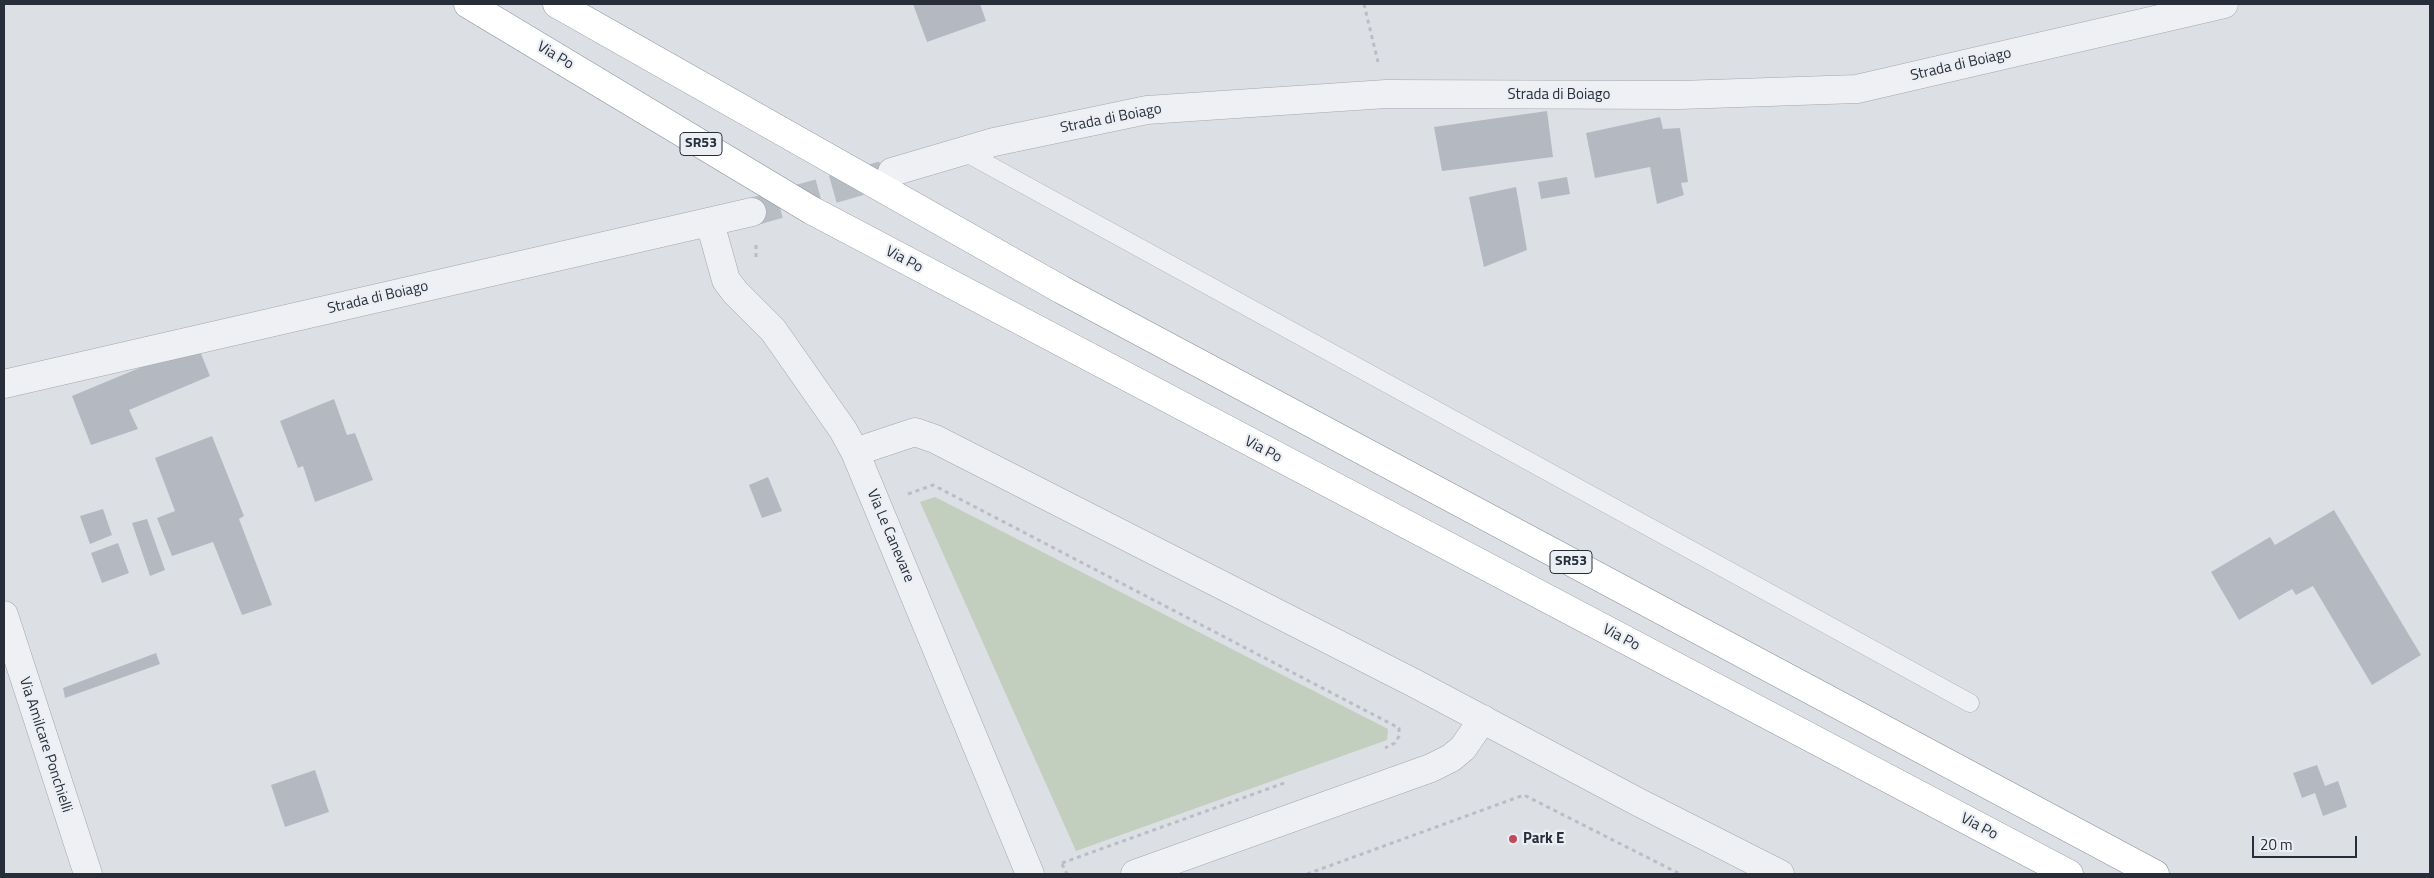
<!DOCTYPE html>
<style>
body{margin:0}
#map{position:relative;width:2434px;height:878px;overflow:hidden;background:#dce0e5;font-family:"Titillium Web",sans-serif}
canvas{display:block}
.frame{position:absolute;inset:0;border:5px solid #272e3a;pointer-events:none}
.scale{position:absolute;left:2252px;top:836px;width:105px;height:22px;box-sizing:border-box;border:2px solid #272e3a;border-top:0;padding-left:6px;font-size:15px;line-height:18px;white-space:nowrap;color:#272e3a;-webkit-text-stroke:4px #ebeef3;paint-order:stroke}
</style>
<div id="map">
<canvas width="2434" height="878"></canvas>
<div class="frame"></div>
<div class="scale">20 m</div>
</div>
<script>
const ctx = document.querySelector('canvas').getContext('2d');
ctx.lineJoin = 'round';
function fill(path, color) {
  ctx.fillStyle = color;
  ctx.fill(path, 'evenodd');
}
function poly(rows) {
  const path = new Path2D();
  for (const r of rows) {
    path.moveTo(r[0], r[1]);
    for (let i = 2; i < r.length; i += 2) path.lineTo(r[i], r[i + 1]);
  }
  return path;
}
function strokePath(path, color, width, dash) {
  ctx.strokeStyle = color;
  ctx.lineWidth = width;
  ctx.lineCap = dash ? 'butt' : 'round';
  ctx.setLineDash(dash || []);
  ctx.stroke(path);
}
function drawText(font, color, halo, rows, align = 'center') {
  ctx.font = font + ' "Titillium Web",sans-serif';
  ctx.lineWidth = 4.5;
  ctx.setLineDash([]);
  ctx.textBaseline = 'middle';
  ctx.strokeStyle = halo;
  ctx.fillStyle = color;
  for (const [text, x, y, turn = 0] of rows) {
    ctx.save();
    ctx.translate(x, y);
    ctx.rotate((+turn || 0) * Math.PI / 180);
    ctx.textAlign = isNaN(turn) ? turn : align;
    if (halo) ctx.strokeText(text, 0, 0);
    ctx.fillText(text, 0, 0);
    ctx.restore();
  }
}
fill(poly([
 [935,497,1388,729,1387,740,1076,851,920,502]
]), '#c2cebe');
fill(poly([
 [913,4,980,4,986,21,927,42],
 [1547,111,1553,157,1442,171,1434,127],
 [1660,117,1663,129,1680,128,1688,182,1681,183,1684,195,1657,204,1650,167,1595,178,1586,133],
 [1567,177,1570,194,1541,199,1538,182],
 [1516,187,1527,250,1484,267,1469,197],
 [197,344,210,376,129,410,138,429,91,445,72,396],
 [334,399,347,435,355,433,373,480,315,502,303,466,298,468,280,421],
 [212,436,244,516,239,519,272,605,242,615,213,542,172,556,157,518,175,511,155,458],
 [768,477,782,511,762,518,749,485],
 [103,509,112,535,90,544,80,516],
 [2334,510,2421,655,2372,685,2313,586,2296,595,2292,589,2239,620,2211,572,2270,537,2275,545],
 [147,519,165,570,150,576,132,523],
 [118,543,129,573,102,583,91,553],
 [156,653,160,664,65,698,63,688],
 [2317,765,2325,786,2338,781,2347,807,2323,816,2315,793,2302,798,2293,773],
 [315,770,329,812,285,827,271,785]
]), '#b4b9c1');
strokePath(poly([
 [752,212,883,175]
]), '#b8bcc3', 28, [28, 14]);
const service = poly([
 [963,151,1970,703]
]);
const minor = poly([
 [710,223,726,280,735,292,773,330,843,430,855,452,1030,874],
 [855,452,915,432,935,439,1414,683,1638,802,1780,874],
 [4,615,88,874],
 [1135,874,1431,768,1451,758,1463,748,1483,719]
]);
const tertiary = poly([
 [892,172,994,142,1147,110,1386,94,1680,95,1857,89,2224,4],
 [4,384,752,212]
]);
const trunk = poly([
 [468,4,811,210,2069,874],
 [557,4,1062,290,2155,874]
]);
strokePath(service, '#a2a7ae', 19);
strokePath(minor, '#a2a7ae', 29);
strokePath(tertiary, '#a2a7ae', 29);
strokePath(trunk, '#858d9a', 29);
strokePath(poly([
 [1364,4,1378,62],
 [756,245,756,261],
 [908,494,933,485,1399,728,1399,736,1395,743,1385,748],
 [1062,863,1287,782],
 [1062,864,1067,874],
 [1307,874,1524,795,1680,874]
]), '#babec4', 3, [4, 4]);
strokePath(service, '#eef0f4', 18);
strokePath(minor, '#eef0f4', 28);
strokePath(tertiary, '#eef0f4', 28);
strokePath(trunk, '#fff', 28);
for (const [x, y, r, color] of [
 [1513,839,5,"#c24959"]
]) {
  const dot = new Path2D();
  dot.arc(x, y, r, 0, 2 * Math.PI);
  ctx.fillStyle = color;
  ctx.fill(dot);
  strokePath(dot, '#ebeef3', 2);
}
for (const [x, y, w] of [
 [701,144,42],
 [1571,562,42]
]) {
  const box = new Path2D();
  box.roundRect(x - w / 2, y - 11.5, w, 23, 4);
  ctx.fillStyle = '#ebeef3';
  ctx.fill(box);
  strokePath(box, '#272e3a', 1);
}
drawText('bold 14px', '#272e3a', null, [
 ["SR53",701,144],
 ["SR53",1571,562]
]);
drawText('15px', '#272e3a', '#ebeef3', [
 ["Via Po",555,56,31],
 ["Strada di Boiago",1961,65,-13],
 ["Strada di Boiago",1559,95],
 ["Strada di Boiago",1111,119,-11],
 ["Via Po",904,260,28],
 ["Strada di Boiago",378,298,-13],
 ["Via Po",1263,450,28],
 ["Via Le Canevare",890,536,67],
 ["Via Po",1621,638,28],
 ["Via Amilcare Ponchielli",45,745,72],
 ["Via Po",1979,827,28]
]);
drawText('bold 15px', '#272e3a', '#ebeef3', [
 ["Park E",1523,839]
], 'left');
</script>
